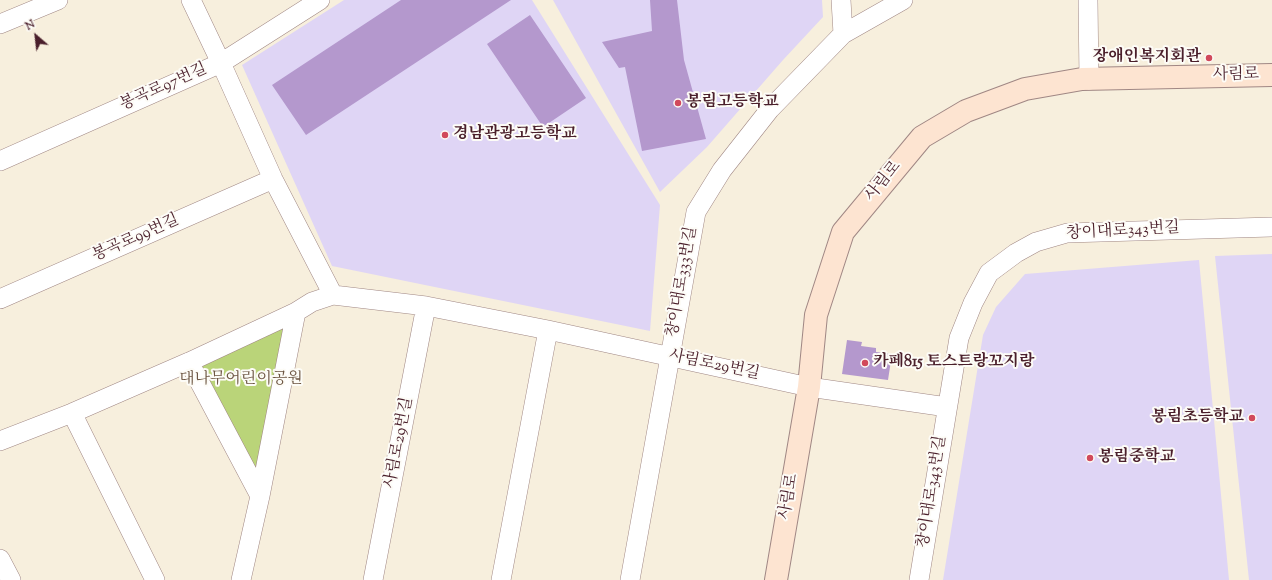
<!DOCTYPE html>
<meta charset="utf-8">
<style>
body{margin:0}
#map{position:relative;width:1272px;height:580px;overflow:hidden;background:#f7efdd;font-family:"Sorts Mill Goudy",serif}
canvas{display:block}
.north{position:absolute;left:16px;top:16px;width:40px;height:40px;-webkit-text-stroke:3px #fdfcf7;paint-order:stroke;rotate:332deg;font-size:11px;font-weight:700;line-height:16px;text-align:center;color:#4a1f2b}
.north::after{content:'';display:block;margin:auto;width:14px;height:18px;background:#4a1f2b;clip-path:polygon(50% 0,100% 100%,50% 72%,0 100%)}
</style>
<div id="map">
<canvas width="1272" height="580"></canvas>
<div class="north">N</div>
</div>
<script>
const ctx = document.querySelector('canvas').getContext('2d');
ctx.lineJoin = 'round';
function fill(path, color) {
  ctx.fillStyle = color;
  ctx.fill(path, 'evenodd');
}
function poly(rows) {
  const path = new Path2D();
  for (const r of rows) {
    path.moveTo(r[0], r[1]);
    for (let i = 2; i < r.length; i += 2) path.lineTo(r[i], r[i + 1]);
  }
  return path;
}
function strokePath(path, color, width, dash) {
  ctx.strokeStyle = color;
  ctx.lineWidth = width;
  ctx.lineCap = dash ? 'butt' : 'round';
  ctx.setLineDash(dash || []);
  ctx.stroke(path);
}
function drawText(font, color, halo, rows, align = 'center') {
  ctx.font = font + ' "Sorts Mill Goudy","Noto Serif KR",serif';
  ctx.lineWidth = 4;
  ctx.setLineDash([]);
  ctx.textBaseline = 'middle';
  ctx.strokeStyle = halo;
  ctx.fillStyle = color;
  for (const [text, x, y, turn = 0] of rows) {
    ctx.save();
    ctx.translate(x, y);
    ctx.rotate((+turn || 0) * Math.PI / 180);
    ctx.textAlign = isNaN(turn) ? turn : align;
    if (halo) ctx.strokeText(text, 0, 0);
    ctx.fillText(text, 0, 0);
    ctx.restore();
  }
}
fill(poly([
 [344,0,532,0,660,205,650,331,332,266,242,65],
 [553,0,822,0,823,17,783,60,707,147,660,192],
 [1272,254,1272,580,1249,580,1215,256],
 [1199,260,1229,580,943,580,983,335,996,307,1025,274]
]), '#dfd5f5');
fill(poly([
 [286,322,258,479,194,364]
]), '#bad479');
fill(poly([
 [401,0,511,0,306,135,272,85],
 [650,0,677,0,684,60,706,139,642,151,625,67,619,68,602,42,652,31],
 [530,15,586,98,543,127,487,44],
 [847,340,862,342,861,346,876,348,876,352,892,354,888,380,842,374]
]), '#b498cd');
const street = poly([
 [191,0,221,63,273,179,333,295],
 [841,0,843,34],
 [1088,0,1089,80],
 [0,24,58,0],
 [0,161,221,63,320,0],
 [0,299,273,179],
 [189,362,260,496],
 [72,413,155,580],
 [0,441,72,413,189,362,296,312,312,302,333,295,426,306,548,330,809,387,947,407],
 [0,559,11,580],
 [241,580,260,496,296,312],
 [373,580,426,306],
 [501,580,548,330],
 [630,580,696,212,722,170,770,109,843,34,903,0],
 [919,580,959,338,973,303,989,273,1016,253,1036,242,1067,233,1272,227]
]);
const secondary = poly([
 [776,580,809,387,816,315,843,232,922,137,966,111,1025,89,1082,79,1272,75]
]);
strokePath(street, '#a08784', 20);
strokePath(secondary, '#a08784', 24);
strokePath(street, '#fff', 19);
strokePath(secondary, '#fde4d1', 22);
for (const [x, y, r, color] of [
 [1209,58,4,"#d1495b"],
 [678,103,4,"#d1495b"],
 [445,135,4,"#d1495b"],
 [865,363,4,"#d1495b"],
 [1252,418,4,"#d1495b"],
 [1090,458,4,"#d1495b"]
]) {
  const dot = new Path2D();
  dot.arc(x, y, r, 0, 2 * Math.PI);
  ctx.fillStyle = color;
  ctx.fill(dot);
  strokePath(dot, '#fdfcf7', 1.5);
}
drawText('bold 16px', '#4a1f2b', '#fdfcf7', [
 ["장애인복지회관",1201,58,"right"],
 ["봉림고등학교",686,103],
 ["경남관광고등학교",453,135],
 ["카페815 토스트랑꼬지랑",873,363],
 ["봉림초등학교",1244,418,"right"],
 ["봉림중학교",1098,458]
], 'left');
drawText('16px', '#4a1f2b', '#fdfcf7', [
 ["사림로",1236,76,-1],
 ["봉곡로97번길",164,88,-24],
 ["사림로",884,182,-51],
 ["창이대로343번길",1123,232,-3],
 ["봉곡로99번길",136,239,-24],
 ["창이대로333번길",683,282,-80],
 ["사림로29번길",714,366,12],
 ["사림로29번길",400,443,-79],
 ["창이대로343번길",933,492,-81],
 ["사림로",790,497,-80]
]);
drawText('16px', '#6c5542', '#fdfcf7', [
 ["대나무어린이공원",241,380]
]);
</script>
